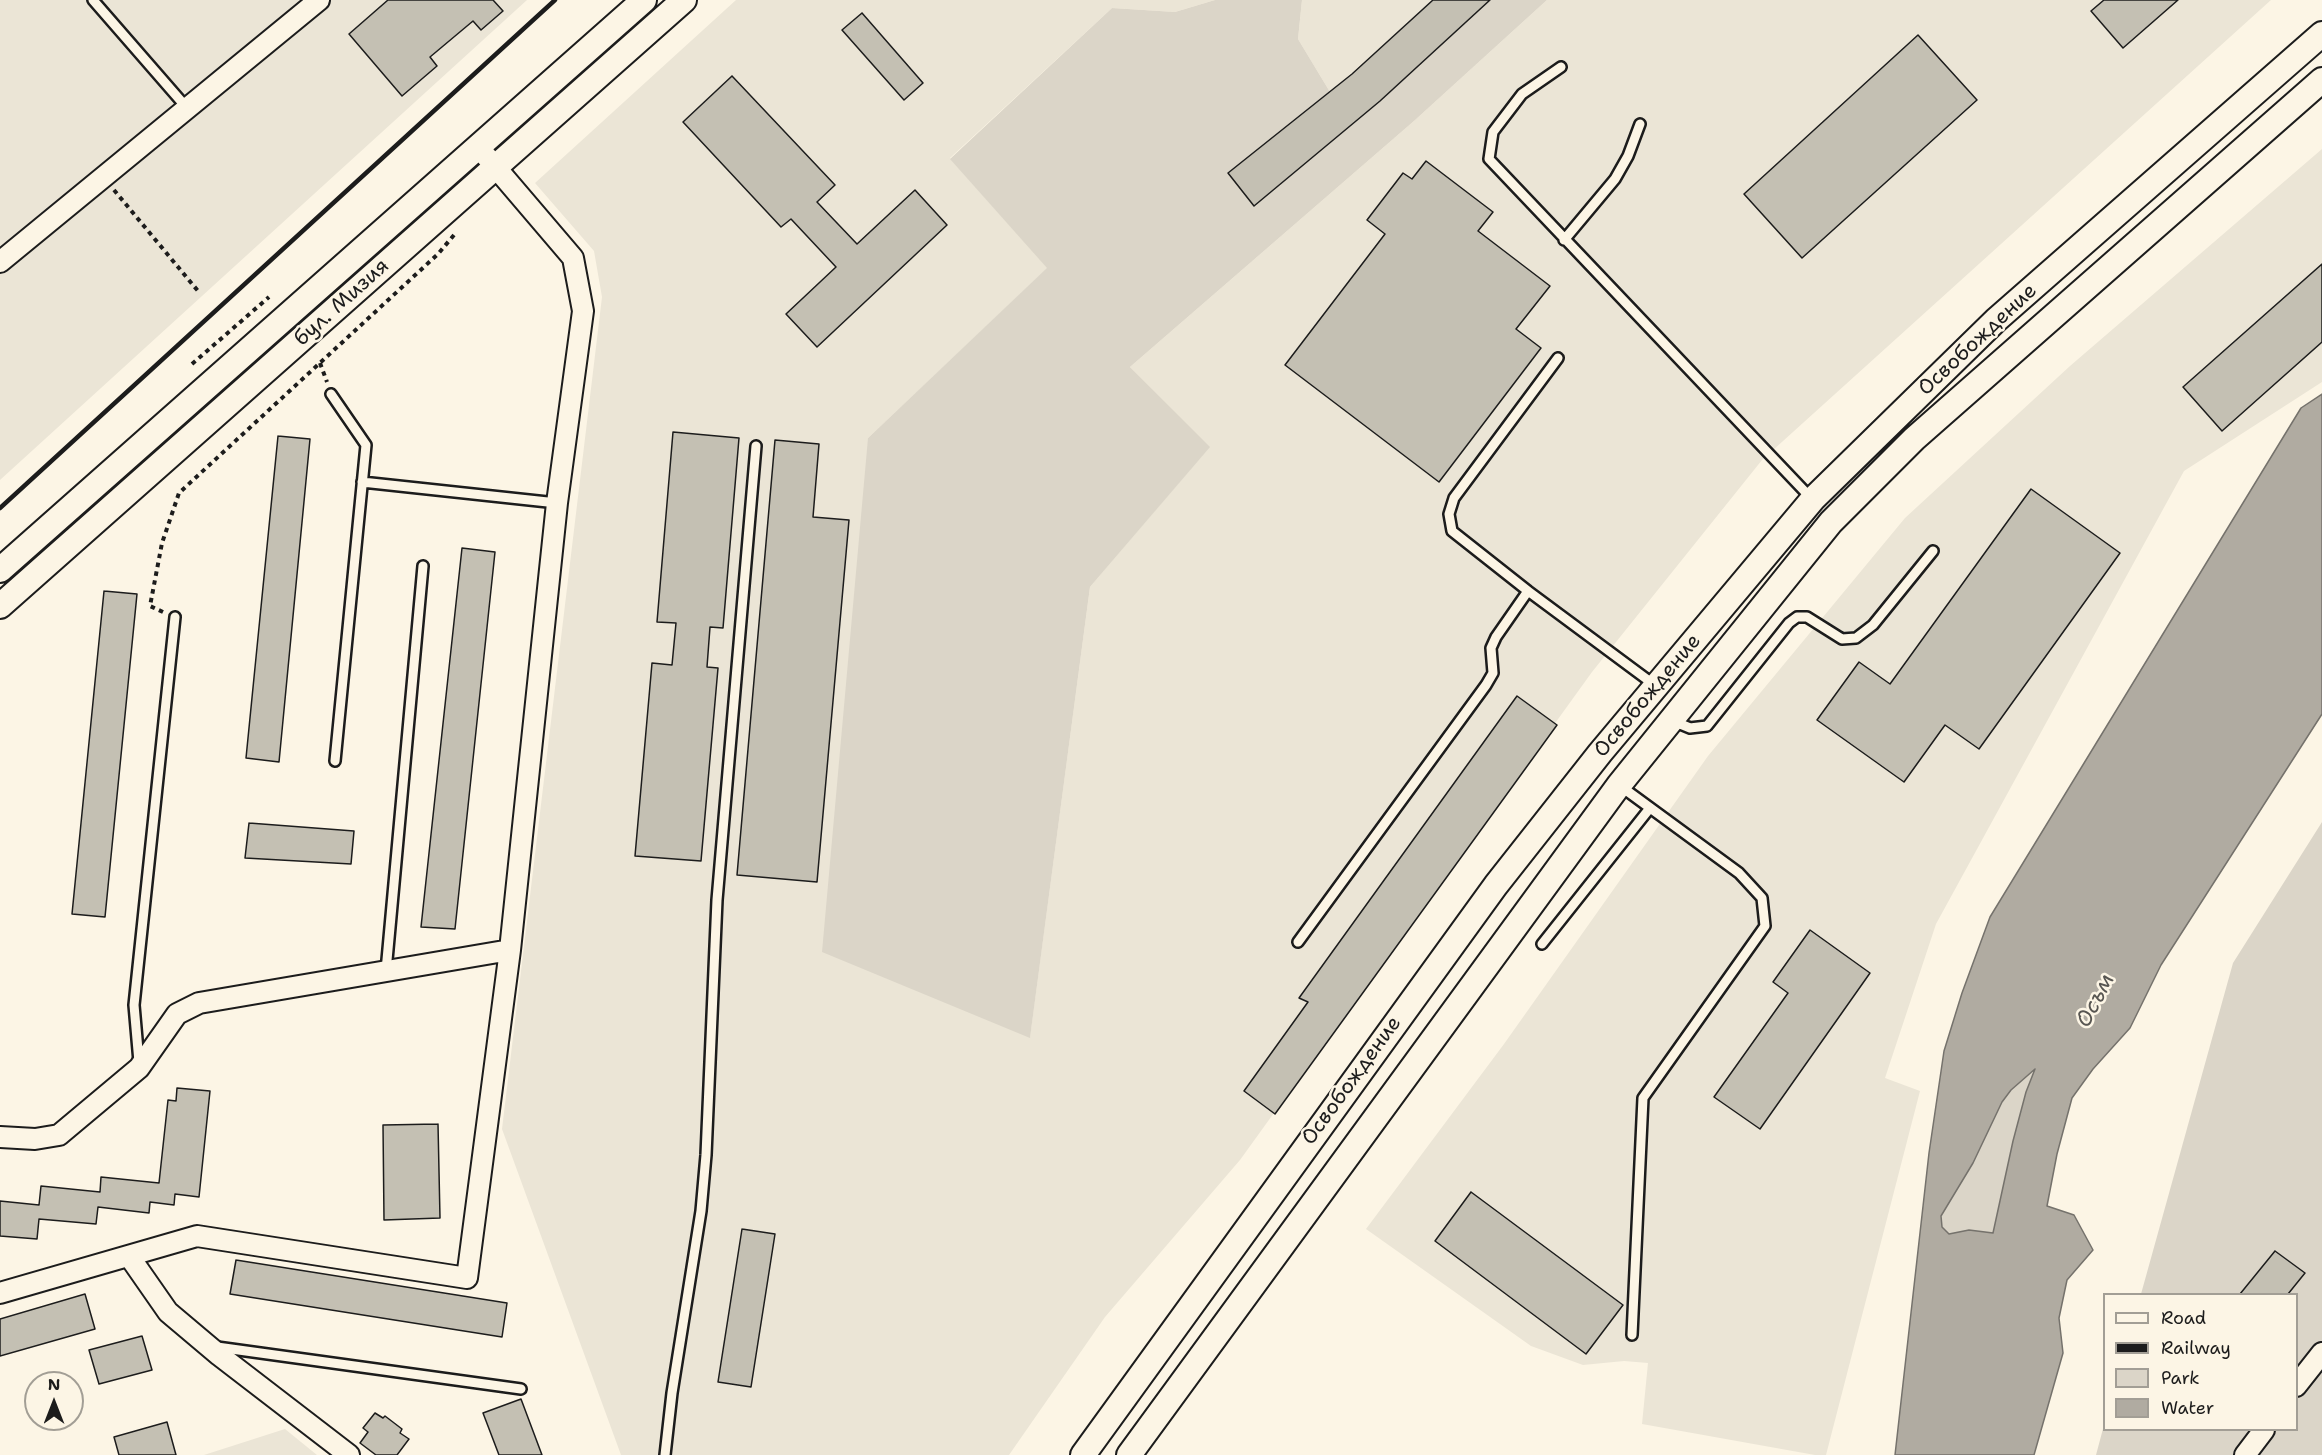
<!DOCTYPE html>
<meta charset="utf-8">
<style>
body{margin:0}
#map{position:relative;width:2322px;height:1455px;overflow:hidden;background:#fcf5e5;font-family:"Shantell Sans",sans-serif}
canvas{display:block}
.legend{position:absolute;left:2103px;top:1293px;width:195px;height:138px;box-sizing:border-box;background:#fcf5e5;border:2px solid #a29e95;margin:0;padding:8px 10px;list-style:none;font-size:18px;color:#1c1c1c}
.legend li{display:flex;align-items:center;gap:12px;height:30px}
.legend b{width:30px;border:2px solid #a29e95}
.north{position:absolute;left:24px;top:1371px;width:60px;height:60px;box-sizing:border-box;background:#fcf5e5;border:2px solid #a29e95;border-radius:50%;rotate:0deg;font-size:16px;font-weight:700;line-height:24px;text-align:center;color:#1c1c1c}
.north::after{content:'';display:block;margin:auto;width:21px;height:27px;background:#1c1c1c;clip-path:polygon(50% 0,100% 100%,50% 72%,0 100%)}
</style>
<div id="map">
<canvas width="2322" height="1455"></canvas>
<ul class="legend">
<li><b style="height:8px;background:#fcf5e5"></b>Road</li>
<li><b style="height:8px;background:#1c1c1c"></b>Railway</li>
<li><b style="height:16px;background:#dbd5c8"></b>Park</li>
<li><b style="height:16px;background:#b0aba1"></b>Water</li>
</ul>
<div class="north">N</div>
</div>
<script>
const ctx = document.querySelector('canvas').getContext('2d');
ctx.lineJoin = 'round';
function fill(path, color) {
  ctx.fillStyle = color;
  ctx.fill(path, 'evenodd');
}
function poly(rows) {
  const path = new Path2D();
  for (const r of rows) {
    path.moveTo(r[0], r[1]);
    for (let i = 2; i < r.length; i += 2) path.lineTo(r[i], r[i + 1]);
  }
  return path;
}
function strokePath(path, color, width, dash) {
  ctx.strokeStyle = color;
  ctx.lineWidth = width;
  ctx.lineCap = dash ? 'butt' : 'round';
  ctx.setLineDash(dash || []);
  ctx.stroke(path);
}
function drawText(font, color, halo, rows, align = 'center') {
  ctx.font = font + ' "Shantell Sans",sans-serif';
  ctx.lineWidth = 5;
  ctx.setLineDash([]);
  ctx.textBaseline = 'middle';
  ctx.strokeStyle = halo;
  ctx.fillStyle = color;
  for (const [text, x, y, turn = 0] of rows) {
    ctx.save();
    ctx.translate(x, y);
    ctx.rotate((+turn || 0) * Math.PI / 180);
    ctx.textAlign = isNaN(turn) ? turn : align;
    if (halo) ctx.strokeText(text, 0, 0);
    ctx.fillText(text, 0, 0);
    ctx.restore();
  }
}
fill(poly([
 [0,0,527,0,0,480],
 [736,0,1215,0,1175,12,1112,8,950,158,1048,268,868,438,1030,1037,1090,587,1209,447,1130,367,1414,121,1547,0,2271,0,1762,460,1592,672,1240,1160,1105,1317,1009,1455,621,1455,502,1129,602,297,594,251,535,183],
 [1302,0,1433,0,1330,92,1298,39],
 [2322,149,2322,382,2184,471,1936,924,1885,1078,1920,1091,1826,1455,1815,1455,1642,1424,1648,1363,1624,1361,1583,1365,1531,1346,1366,1229,1504,1044,1708,756,1905,518,2070,366],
 [285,1429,317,1455,204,1455]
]), '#ebe5d6');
fill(poly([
 [1215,0,1302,0,1298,39,1330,92,1228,173,1254,205,1380,101,1490,0,1547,0,1414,121,1130,367,1210,447,1090,587,1030,1038,822,952,868,438,1047,268,950,159,1112,8,1175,12],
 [2322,822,2322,1455,2096,1455,2104,1425,2104,1430,2296,1430,2296,1294,2141,1294,2233,963],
 [2036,1068,2026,1092,1993,1233,1969,1230,1949,1234,1942,1227,1941,1216,1973,1163,2002,1102,2011,1090]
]), '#dbd5c8');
const water = poly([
 [2322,394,2322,714,2161,965,2130,1028,2093,1069,2072,1098,2057,1154,2047,1206,2074,1215,2093,1250,2067,1280,2059,1318,2063,1353,2034,1455,1895,1455,1929,1153,1944,1051,1962,993,1990,917,2301,408,2322,394],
 [2035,1069,2026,1092,2013,1141,1993,1233,1969,1230,1949,1234,1942,1227,1941,1216,1973,1163,2002,1102,2011,1090,2035,1069]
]);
fill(water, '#b0aba1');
strokePath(water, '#75726c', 1.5);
const building = poly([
 [388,0,493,0,503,11,481,30,473,21,430,57,437,66,402,96,349,34,388,0],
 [1433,0,1490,0,1380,101,1254,206,1228,173,1352,74,1433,0],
 [2104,0,2178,0,2123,48,2091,11,2104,0],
 [862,13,923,83,904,100,842,30,862,13],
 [1918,35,1977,100,1802,258,1744,194,1918,35],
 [732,76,835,185,817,202,857,244,915,190,947,225,817,347,786,314,836,267,791,219,781,227,683,122,732,76],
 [1426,161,1493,212,1478,231,1550,286,1516,329,1541,348,1439,482,1285,365,1385,234,1367,220,1403,173,1412,179,1426,161],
 [2322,264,2322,342,2222,431,2183,387,2322,264],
 [673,432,739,438,723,628,710,627,707,667,718,668,701,861,635,856,652,663,672,665,676,623,657,622,673,432],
 [278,436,310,439,279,762,246,758,278,436],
 [775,440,819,444,813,517,849,520,817,882,737,875,775,440],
 [2031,489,2120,553,1979,749,1945,725,1904,782,1817,720,1859,662,1890,684,2031,489],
 [462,548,495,552,455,929,421,927,462,548],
 [104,591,137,594,105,917,72,914,104,591],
 [1517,696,1557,725,1275,1114,1244,1091,1308,1002,1299,998,1517,696],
 [249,823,354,831,351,864,245,858,249,823],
 [1810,930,1870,973,1760,1129,1714,1097,1788,993,1773,982,1810,930],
 [177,1088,210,1091,199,1197,175,1194,174,1205,150,1202,149,1213,98,1207,96,1224,39,1219,37,1239,0,1236,0,1201,39,1205,41,1186,100,1192,101,1177,159,1183,168,1100,176,1101,177,1088],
 [438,1124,440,1218,384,1220,383,1125,438,1124],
 [1471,1192,1623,1305,1586,1354,1435,1241,1471,1192],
 [742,1229,775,1234,751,1387,718,1382,742,1229],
 [2275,1251,2305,1273,2288,1294,2240,1294,2275,1251],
 [236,1260,507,1303,502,1337,230,1294,236,1260],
 [85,1294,95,1329,0,1356,0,1319,85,1294],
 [142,1336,152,1370,99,1384,89,1350,142,1336],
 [521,1399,542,1455,499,1455,483,1413,521,1399],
 [375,1413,383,1418,385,1416,402,1429,400,1433,409,1439,397,1455,376,1455,360,1443,368,1432,363,1428,375,1413],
 [167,1422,176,1455,119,1455,114,1437,167,1422]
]);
fill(building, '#c4c0b3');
strokePath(building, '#1c1c1c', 1.5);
const service = poly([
 [93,0,187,108],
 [1561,67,1522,94,1493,132,1489,159,1811,498],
 [1564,240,1615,179,1628,156,1640,124],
 [1558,358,1454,498,1449,514,1452,531,1528,591,1656,686],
 [331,394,366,445,335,761],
 [362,482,557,503],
 [1673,721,1690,728,1707,726,1789,623,1797,617,1807,617,1842,639,1856,638,1873,625,1933,551],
 [1619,785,1739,873,1762,898,1765,926,1643,1098,1632,1335],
 [1298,942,1486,685,1493,673,1491,648,1496,637,1528,591],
 [1542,944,1650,808],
 [386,971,423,566],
 [139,1062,134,1005,175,617],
 [217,1347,521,1389],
 [665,1455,672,1393,701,1211,706,1155,717,900,756,446]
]);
const minor = poly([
 [0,262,319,0],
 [0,1137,35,1139,59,1135,139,1068,177,1014,199,1003,510,950],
 [129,1256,168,1312,219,1355,349,1455],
 [0,1293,197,1236,467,1278,510,950,557,503,583,311,573,258,486,156],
 [2296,1386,2322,1353],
 [2245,1455,2264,1430]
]);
const tertiary = poly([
 [0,570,644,0],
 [0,606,684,0],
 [1083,1455,1496,885,1600,753,1813,499,1996,320,2322,34],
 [1129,1455,1619,785,1831,522,1914,439,2322,80]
]);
strokePath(service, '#1c1c1c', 14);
strokePath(minor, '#1c1c1c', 24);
strokePath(tertiary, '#1c1c1c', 28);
strokePath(poly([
 [114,190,198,291],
 [320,363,327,382],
 [192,364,269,297],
 [163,612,150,606,162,543,179,493,438,254,454,235]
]), '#1c1c1c', 4, [4.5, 4.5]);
strokePath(service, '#fcf5e5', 9);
strokePath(minor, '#fcf5e5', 20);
strokePath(tertiary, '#fcf5e5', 24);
strokePath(poly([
 [0,508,555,0]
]), '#1c1c1c', 4.5);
drawText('21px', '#1c1c1c', '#fcf5e5', [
 ["бул. Мизия",342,303,-42],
 ["Освобождение",1978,340,-43],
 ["Освобождение",1648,696,-50],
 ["Освобождение",1352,1081,-54]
]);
drawText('italic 22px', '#575551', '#fcf5e5', [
 ["Осъм",2096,1001,-62]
]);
</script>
